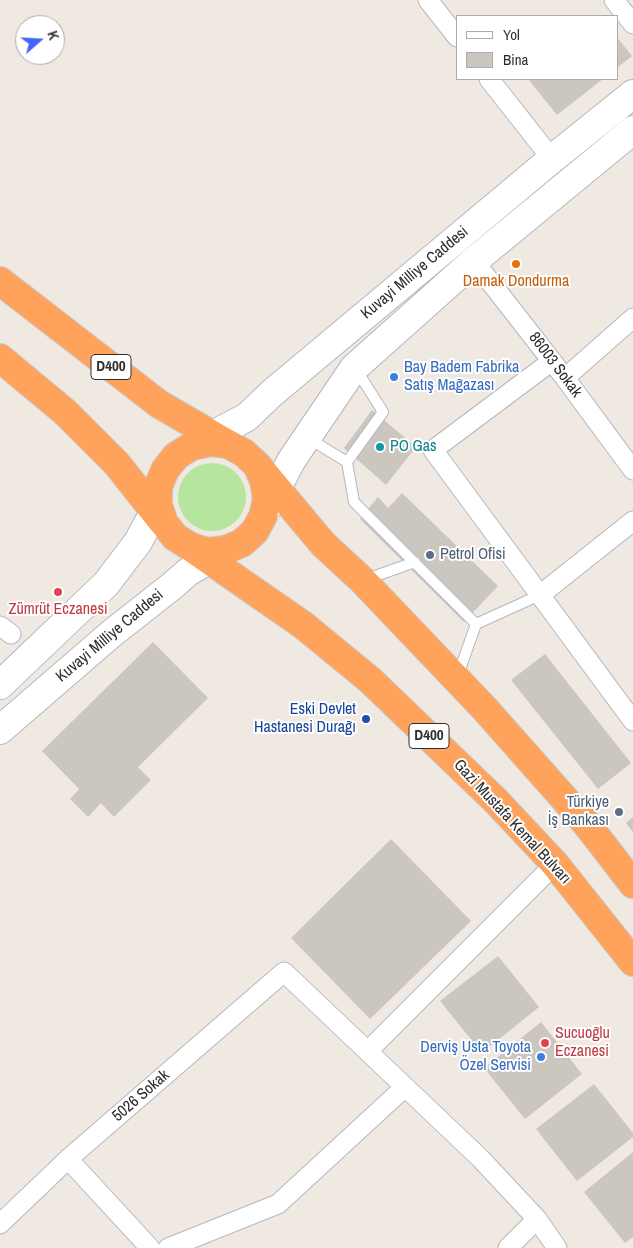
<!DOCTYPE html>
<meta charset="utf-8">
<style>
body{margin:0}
#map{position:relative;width:633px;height:1248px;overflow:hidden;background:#efe9e1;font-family:"Archivo Narrow",sans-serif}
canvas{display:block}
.legend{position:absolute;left:456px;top:15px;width:162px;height:65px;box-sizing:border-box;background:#fff;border:1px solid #ababab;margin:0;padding:6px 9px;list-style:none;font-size:15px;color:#2e2e2e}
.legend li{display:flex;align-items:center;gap:10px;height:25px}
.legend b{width:25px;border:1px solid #ababab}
.north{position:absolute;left:15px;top:15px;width:50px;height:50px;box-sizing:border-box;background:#fff;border:1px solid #ababab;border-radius:50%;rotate:71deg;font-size:14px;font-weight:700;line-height:20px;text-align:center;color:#2e2e2e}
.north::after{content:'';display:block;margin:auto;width:18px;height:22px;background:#4264fb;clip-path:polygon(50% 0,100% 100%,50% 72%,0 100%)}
</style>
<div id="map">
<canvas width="633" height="1248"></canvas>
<ul class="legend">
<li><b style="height:6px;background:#fff"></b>Yol</li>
<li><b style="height:14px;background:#cbc7bf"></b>Bina</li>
</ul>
<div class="north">K</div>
</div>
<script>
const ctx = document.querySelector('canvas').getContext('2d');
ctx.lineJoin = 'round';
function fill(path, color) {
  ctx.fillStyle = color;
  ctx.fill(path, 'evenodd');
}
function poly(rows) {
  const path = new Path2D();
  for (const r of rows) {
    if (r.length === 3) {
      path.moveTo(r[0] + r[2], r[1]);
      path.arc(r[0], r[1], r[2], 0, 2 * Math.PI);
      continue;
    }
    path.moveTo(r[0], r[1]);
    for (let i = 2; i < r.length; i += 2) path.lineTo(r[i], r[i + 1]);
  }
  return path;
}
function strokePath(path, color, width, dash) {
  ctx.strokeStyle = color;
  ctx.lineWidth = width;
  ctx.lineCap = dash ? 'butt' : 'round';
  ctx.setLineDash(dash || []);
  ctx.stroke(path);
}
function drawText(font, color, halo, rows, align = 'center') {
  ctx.font = font + ' "Archivo Narrow",sans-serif';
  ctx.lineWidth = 4;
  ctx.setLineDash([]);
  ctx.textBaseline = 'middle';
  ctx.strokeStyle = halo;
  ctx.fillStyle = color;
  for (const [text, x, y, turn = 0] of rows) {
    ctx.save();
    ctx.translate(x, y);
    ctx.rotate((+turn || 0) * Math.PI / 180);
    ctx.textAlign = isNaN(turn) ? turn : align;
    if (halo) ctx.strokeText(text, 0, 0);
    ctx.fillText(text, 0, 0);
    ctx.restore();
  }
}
fill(poly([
 [212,497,34]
]), '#b6e59e');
fill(poly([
 [617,37,632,56,617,68],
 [528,79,603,79,557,115],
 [372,410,416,447,386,485,344,448],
 [402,493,498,586,464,622,360,519,378,497,388,508],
 [153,642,208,698,138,767,151,780,114,817,101,803,88,817,70,799,79,789,42,751],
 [545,654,631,763,598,789,511,680],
 [633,817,633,832,626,823],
 [391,839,471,921,370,1019,291,938],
 [498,956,539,1007,482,1053,440,1001],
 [541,1022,582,1074,525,1119,484,1068],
 [594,1084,633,1133,633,1137,577,1181,536,1129],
 [633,1152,633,1237,625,1243,584,1192]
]), '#cbc7bf');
const lane = poly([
 [308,438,347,462,383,412,356,369],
 [347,462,354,502,476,624],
 [364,580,415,562],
 [457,678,476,624,540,595]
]);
const street = poly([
 [428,0,457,37],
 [614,0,633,24],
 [489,79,552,159],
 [474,261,565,378,633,470],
 [552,361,433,450,633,721],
 [565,378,633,318],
 [540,595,633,521],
 [0,626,11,634],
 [368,1051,555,864],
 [68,1159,150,1248],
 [0,1224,68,1159,284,972,480,1158,537,1219,557,1248],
 [168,1248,278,1204,405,1087],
 [508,1248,537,1219]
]);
const secondary = poly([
 [194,445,247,417,272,393,552,159,633,94],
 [267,508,291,461,354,368,474,261,633,130],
 [0,685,106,584,138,542,158,505],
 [0,730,111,634,172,586,188,572,225,550]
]);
const highway = poly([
 [0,281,159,404,228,444],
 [0,358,65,412,117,464,162,521],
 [257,465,264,481,267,499,263,516,255,531,242,543,225,550,208,552,191,547,175,537,164,523,158,505,158,487,165,470,176,456,192,446,210,442,228,444,244,453,257,465,323,544,362,580,485,709,585,822,633,884],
 [192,548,303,625,370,680,496,801,555,864,633,962]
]);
strokePath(lane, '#b4b7c1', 12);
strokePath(street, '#b4b7c1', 21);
strokePath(secondary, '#b4b7c1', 30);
strokePath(highway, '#c9c9c9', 30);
strokePath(lane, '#fff', 10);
strokePath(street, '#fff', 19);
strokePath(secondary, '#fff', 28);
strokePath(highway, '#ffa35c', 28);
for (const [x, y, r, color] of [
 [516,264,5,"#e8710a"],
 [394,377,5,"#3f7fe0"],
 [380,447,5,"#0f9aa8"],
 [430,555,5,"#5c6f8a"],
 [58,592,5,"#e0444e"],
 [366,719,5,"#1a4fb4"],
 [619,812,5,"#5c6f8a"],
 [545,1043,5,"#e0444e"],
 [541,1057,5,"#3f7fe0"]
]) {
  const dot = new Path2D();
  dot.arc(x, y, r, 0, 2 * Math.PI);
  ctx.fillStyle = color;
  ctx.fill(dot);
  strokePath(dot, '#fff', 2);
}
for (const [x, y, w] of [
 [111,367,40],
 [429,736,40]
]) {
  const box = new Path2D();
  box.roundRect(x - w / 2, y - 12.5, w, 25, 4);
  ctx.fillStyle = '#fff';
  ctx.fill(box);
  strokePath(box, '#2e2e2e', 1);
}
drawText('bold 15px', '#2e2e2e', null, [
 ["D400",111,367],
 ["D400",429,736]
]);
drawText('16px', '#2e2e2e', '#fff', [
 ["Kuvayi Milliye Caddesi",415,273,-40],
 ["86003 Sokak",555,365,53],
 ["Kuvayi Milliye Caddesi",110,636,-40],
 ["Gazi Mustafa Kemal Bulvarı",512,822,47],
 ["5026 Sokak",141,1096,-41]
]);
drawText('16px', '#c56008', '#fff', [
 ["Damak Dondurma",516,282]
]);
drawText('16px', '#366cbe', '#fff', [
 ["Bay Badem Fabrika",404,368],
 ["Satış Mağazası",404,386],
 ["Derviş Usta Toyota",531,1048,"right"],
 ["Özel Servisi",531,1066,"right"]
], 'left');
drawText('16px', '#0d838f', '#fff', [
 ["PO Gas",390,447]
], 'left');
drawText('16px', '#4e5e75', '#fff', [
 ["Petrol Ofisi",440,555],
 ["Türkiye",609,803,"right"],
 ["İş Bankası",609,821,"right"]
], 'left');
drawText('16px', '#be3a42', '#fff', [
 ["Zümrüt Eczanesi",58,610],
 ["Sucuoğlu",555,1034,"left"],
 ["Eczanesi",555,1052,"left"]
]);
drawText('16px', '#164399', '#fff', [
 ["Eski Devlet",356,710],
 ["Hastanesi Durağı",356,728]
], 'right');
</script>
